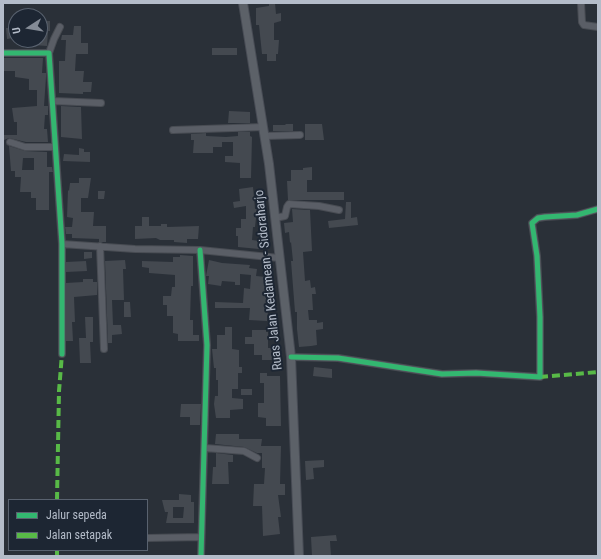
<!DOCTYPE html>
<style>
body{margin:0}
#map{position:relative;width:601px;height:559px;overflow:hidden;background:#2a3038;font-family:"Roboto Condensed",sans-serif}
canvas{display:block}
.frame{position:absolute;inset:0;border:4px solid #b4bcc9;pointer-events:none}
.legend{position:absolute;left:8px;top:499px;width:140px;height:52px;box-sizing:border-box;background:#1d2633;border:1px solid #59626f;margin:0;padding:5px 7px;list-style:none;font-size:12px;color:#b4bcc9}
.legend li{display:flex;align-items:center;gap:8px;height:20px}
.legend b{width:20px;border:1px solid #59626f}
.north{position:absolute;left:8px;top:8px;width:40px;height:40px;box-sizing:border-box;background:#1d2633;border:1px solid #59626f;border-radius:50%;rotate:258deg;font-size:11px;font-weight:700;line-height:16px;text-align:center;color:#b4bcc9}
.north::after{content:'';display:block;margin:auto;width:14px;height:18px;background:#848b96;clip-path:polygon(50% 0,100% 100%,50% 72%,0 100%)}
</style>
<div id="map">
<canvas width="601" height="559"></canvas>
<div class="frame"></div>
<ul class="legend">
<li><b style="height:5px;background:#33b770"></b>Jalur sepeda</li>
<li><b style="height:5px;background:#58b947"></b>Jalan setapak</li>
</ul>
<div class="north">U</div>
</div>
<script>
const ctx = document.querySelector('canvas').getContext('2d');
ctx.lineJoin = 'round';
function fill(path, color) {
  ctx.fillStyle = color;
  ctx.fill(path, 'evenodd');
}
function poly(rows) {
  const path = new Path2D();
  for (const r of rows) {
    path.moveTo(r[0], r[1]);
    for (let i = 2; i < r.length; i += 2) path.lineTo(r[i], r[i + 1]);
  }
  return path;
}
function strokePath(path, color, width, dash) {
  ctx.strokeStyle = color;
  ctx.lineWidth = width;
  ctx.lineCap = dash ? 'butt' : 'round';
  ctx.setLineDash(dash || []);
  ctx.stroke(path);
}
function drawText(font, color, halo, rows, align = 'center') {
  ctx.font = font + ' "Roboto Condensed",sans-serif';
  ctx.lineWidth = 4;
  ctx.setLineDash([]);
  ctx.textBaseline = 'middle';
  ctx.strokeStyle = halo;
  ctx.fillStyle = color;
  for (const [text, x, y, turn = 0] of rows) {
    ctx.save();
    ctx.translate(x, y);
    ctx.rotate((+turn || 0) * Math.PI / 180);
    ctx.textAlign = isNaN(turn) ? turn : align;
    if (halo) ctx.strokeText(text, 0, 0);
    ctx.fillText(text, 0, 0);
    ctx.restore();
  }
}
fill(poly([
 [275,3,276,14,281,13,281,21,274,23,274,40,279,40,278,54,276,54,276,61,267,61,267,54,262,54,259,25,256,25,256,8,269,6,269,4],
 [40,21,50,21,50,31,48,31,47,46,34,45,34,40,40,40],
 [74,26,81,26,81,43,88,43,88,54,76,54,75,71,84,71,83,82,92,82,91,92,83,92,83,94,59,93,59,61,65,61,66,40,61,40,62,35,73,35],
 [6,28,12,28,13,38,7,39],
 [212,48,237,48,237,55,212,55],
 [3,58,43,58,42,73,46,73,46,77,44,106,48,106,48,115,45,115,44,129,47,129,48,142,26,142,9,138,4,140,4,135,17,135,17,122,14,122,12,108,37,106,37,90,29,90,29,79,15,77,15,71,3,71],
 [61,106,81,107,82,139,61,137],
 [229,111,250,112,250,123,228,123],
 [285,124,293,124,293,131,273,131,273,125,286,125],
 [305,124,322,124,324,140,305,140],
 [238,132,250,132,250,136,252,137,251,178,240,178,240,163,225,162,225,156,233,156,233,142,222,142,222,147,213,147,213,153,193,153,194,140,191,140,191,134,206,133,206,136,226,137,238,136],
 [9,146,25,151,47,152,47,167,52,167,53,172,49,172,49,210,36,210,36,198,31,198,31,192,20,192,21,177,15,177,15,171,11,171],
 [23,158,34,158,34,170,22,170],
 [79,148,84,149,84,152,90,152,90,162,63,161,64,154,79,155],
 [312,167,312,180,307,180,307,192,344,192,344,200,288,200,287,181,291,181,291,170,303,170,303,168],
 [79,178,91,178,88,198,81,198,81,212,94,212,93,226,106,226,106,242,99,242,99,239,72,238,72,234,66,234,65,227,72,227,73,218,67,217,68,190,69,191,70,183,79,183],
 [253,187,255,209,257,209,255,227,253,227,252,240,259,241,259,249,238,247,238,236,236,236,236,228,241,228,241,219,246,219,246,206,234,208,233,202,240,201,239,189],
 [98,191,105,191,104,199,98,199],
 [346,202,351,202,351,218,357,217,358,225,329,228,328,221,345,219],
 [292,209,310,210,312,251,303,252,305,281,310,280,311,288,315,287,316,294,312,294,313,310,308,310,309,320,317,320,317,323,323,322,323,329,316,330,317,345,311,346,299,347,297,329,297,312,295,312,291,261,293,261,291,242,290,243,289,232,285,233,284,223,293,222],
 [142,217,149,217,149,226,161,226,161,224,167,224,167,227,199,226,198,239,187,239,187,243,174,242,174,240,160,240,156,238,135,239,135,226,142,226],
 [84,252,92,252,92,258,84,259],
 [180,255,193,256,193,286,191,286,190,320,193,320,193,335,199,335,199,341,178,341,178,334,173,333,173,316,167,316,167,305,163,305,163,296,171,296,172,287,175,287,175,275,149,273,149,268,142,267,142,261,173,262,173,257,180,257],
 [125,260,126,269,123,269,124,300,112,300,113,325,121,325,122,334,112,335,112,343,108,343,105,261],
 [209,260,222,263,250,265,249,268,257,269,256,276,266,277,265,292,267,292,266,300,269,300,267,321,249,320,250,308,215,308,215,302,243,303,244,288,250,289,251,275,240,274,240,285,235,285,235,282,222,281,221,286,208,284,209,276,206,276],
 [86,261,87,271,66,272,66,262],
 [83,279,93,279,93,282,97,282,97,295,74,297,75,322,72,322,73,341,66,341,66,283,83,282],
 [124,302,130,302,131,317,124,317],
 [85,317,93,317,93,342,90,342,91,363,80,363,79,338,86,338],
 [225,327,232,327,232,349,239,350,239,367,242,367,242,373,238,373,238,389,232,389,232,398,243,399,243,409,230,410,230,418,216,418,214,404,215,396,218,396,218,380,216,380,216,368,214,368,212,349,217,349,217,335,225,335],
 [252,330,266,330,266,332,268,332,268,348,277,348,277,356,274,356,274,360,262,360,262,355,254,355,254,344,245,344,245,337,252,337],
 [314,367,332,369,332,378,313,376],
 [260,373,267,373,267,376,280,376,281,426,266,426,266,418,258,417,258,403,264,403,264,383,260,383],
 [241,389,252,389,252,395,241,395],
 [181,404,201,404,200,425,190,425,190,417,180,417],
 [216,434,239,434,239,439,262,439,261,446,281,446,280,484,285,484,285,495,278,495,281,517,278,517,280,534,263,536,262,506,253,506,254,484,264,484,265,468,262,468,262,453,257,453,244,447,215,444],
 [216,453,233,455,233,462,228,462,229,484,212,484,213,467,216,467],
 [324,460,324,467,313,468,314,479,306,480,305,461],
 [179,494,191,495,191,502,194,502,194,523,166,523,168,512,165,512,162,500,179,500],
 [173,507,184,507,183,518,173,518],
 [336,535,337,541,330,541,331,556,312,556,311,537]
]), '#444950');
const minor = poly([
 [581,3,582,22,584,25,598,27],
 [3,53,49,53,62,244,62,354],
 [49,53,54,39,60,27],
 [53,101,101,103],
 [173,130,263,127],
 [265,136,300,135],
 [10,142,25,147,55,147],
 [275,218,285,216,287,207,289,204,319,206,339,210],
 [62,244,135,249,200,250,279,258],
 [100,246,104,349],
 [200,250,207,345,201,556],
 [291,357,338,358,442,374,476,373,540,377,540,317,537,256,532,223,538,218,545,217,577,215,598,209],
 [205,448,244,451,257,458],
 [147,538,201,537]
]);
const major = poly([
 [243,3,269,164,291,357,299,556]
]);
strokePath(minor, '#484c53', 8);
strokePath(major, '#484c55', 10);
strokePath(minor, '#5a5e66', 6);
strokePath(major, '#5c6168', 8);
strokePath(poly([
 [540,377,598,372],
 [57,500,59,391,62,354],
 [57,550,57,556]
]), '#58b947', 4, [8, 4]);
strokePath(poly([
 [3,53,49,53,62,244,62,354],
 [200,250,207,345,201,556],
 [291,357,338,358,442,374,476,373,540,377,540,317,537,256,532,223,538,218,545,217,577,215,598,209]
]), '#33b770', 5);
drawText('13px', '#b4bcc9', '#1d2633', [
 ["Ruas Jalan Kedamean - Sidoraharjo",269,280,-96]
]);
</script>
